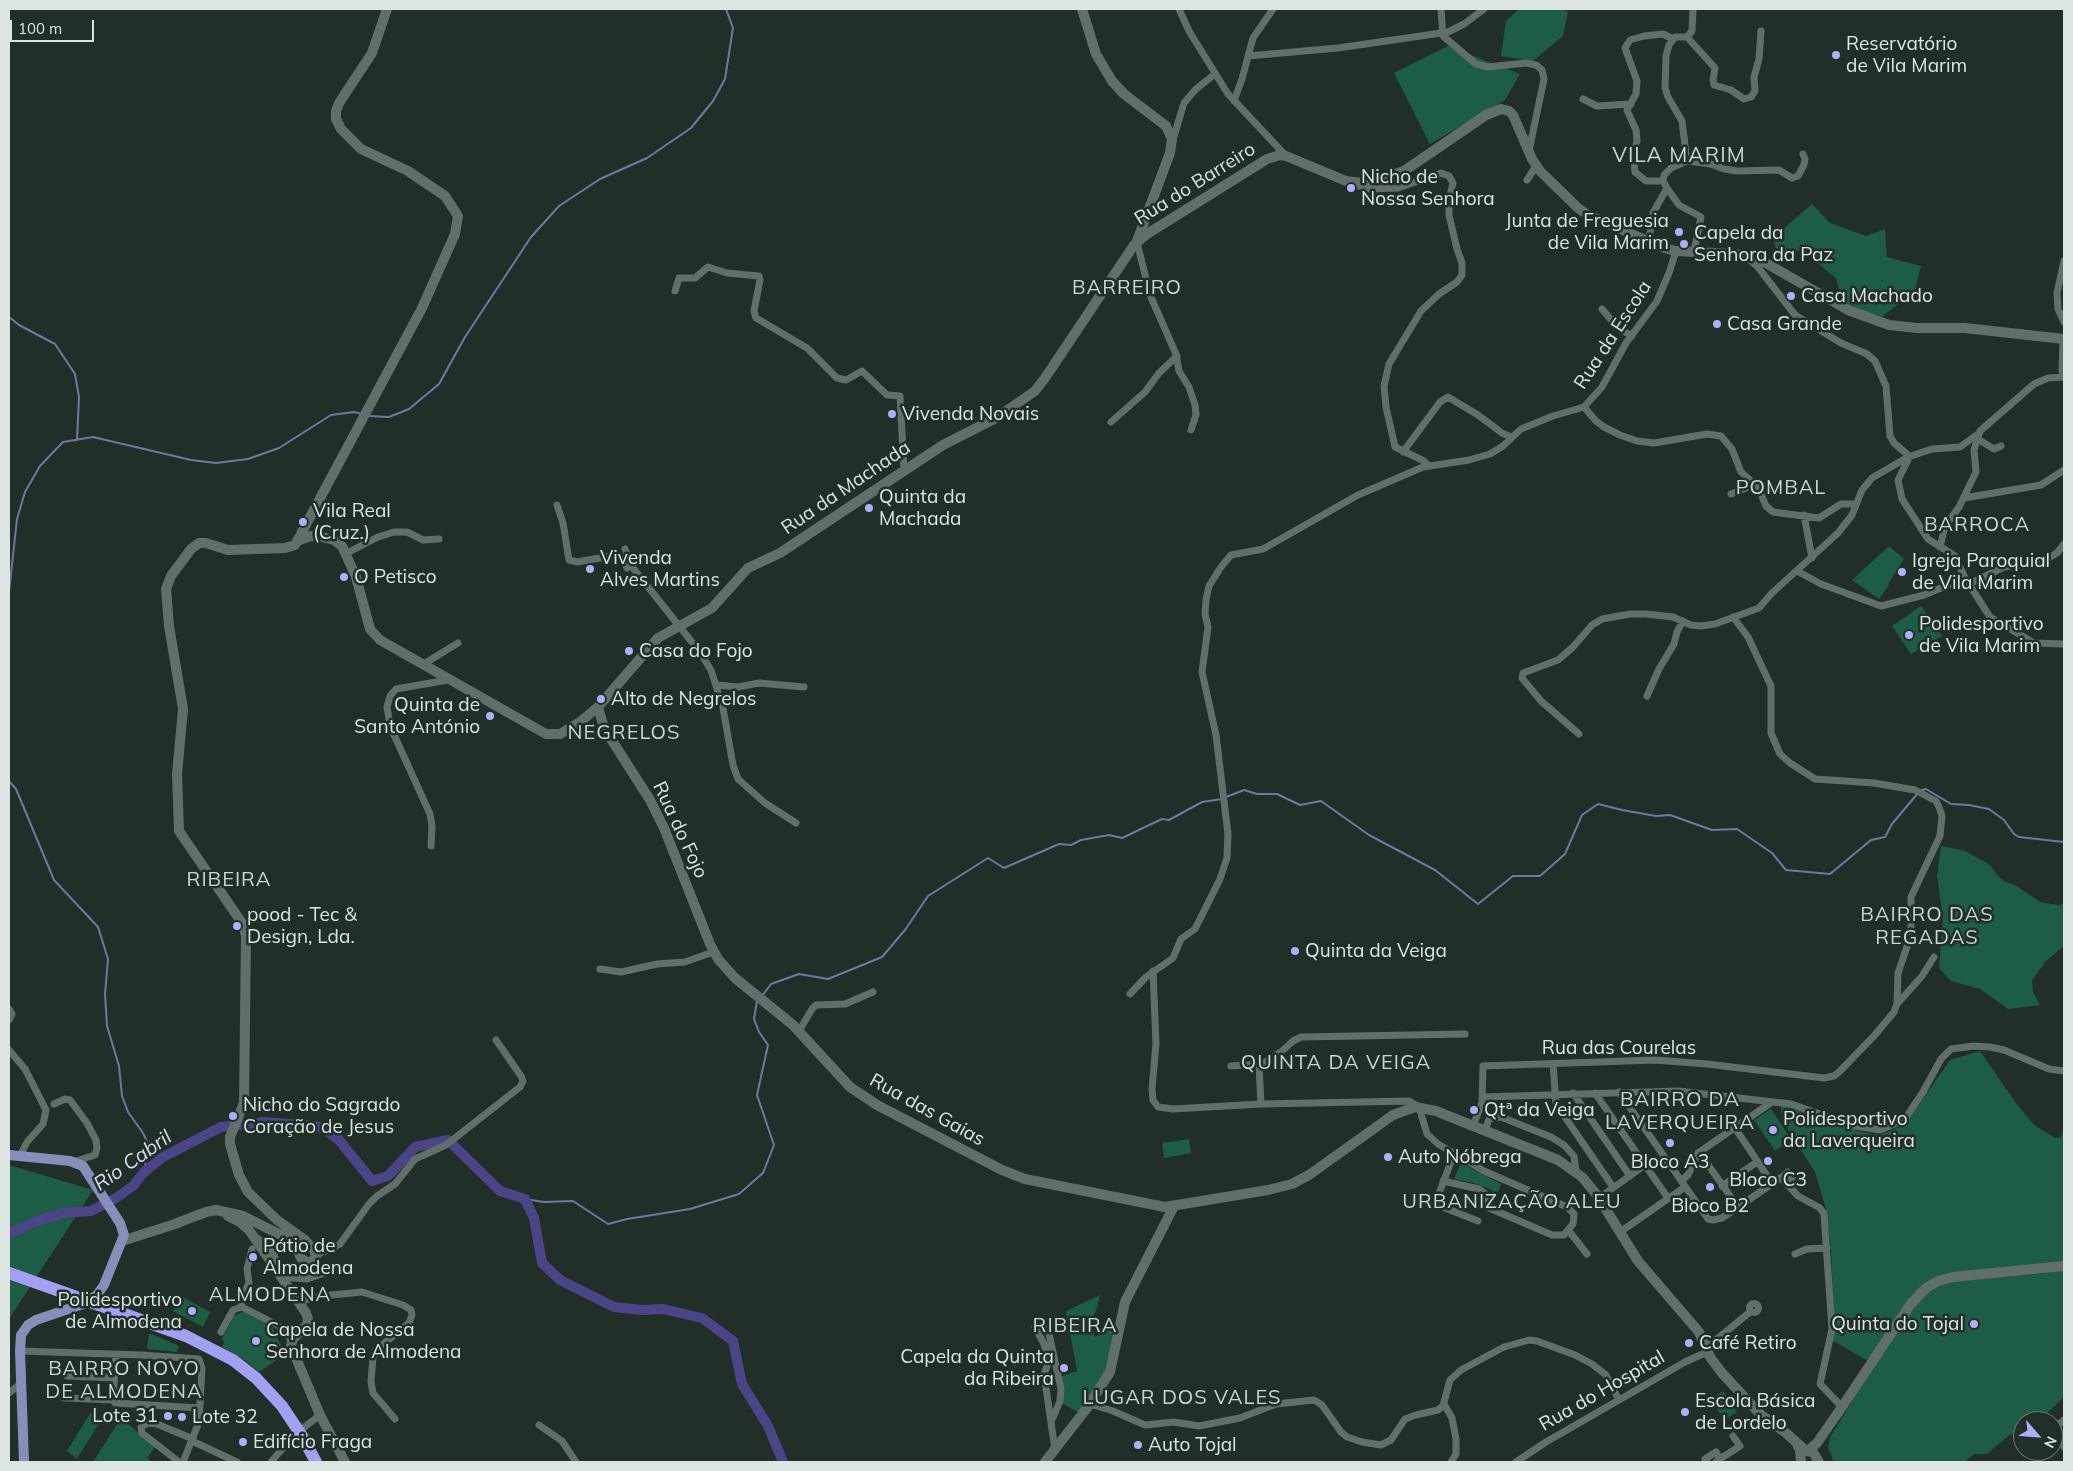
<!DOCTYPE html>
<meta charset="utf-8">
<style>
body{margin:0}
#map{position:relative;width:2073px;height:1471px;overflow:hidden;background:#212f28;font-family:Mulish,sans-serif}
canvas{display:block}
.frame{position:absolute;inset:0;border:10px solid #dce5e1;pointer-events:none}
.north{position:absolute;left:2013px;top:1411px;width:50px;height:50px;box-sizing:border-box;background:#212f28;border:1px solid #6c7872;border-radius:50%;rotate:117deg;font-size:14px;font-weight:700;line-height:20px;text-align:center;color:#dce5e1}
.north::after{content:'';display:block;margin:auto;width:18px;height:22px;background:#b1adfa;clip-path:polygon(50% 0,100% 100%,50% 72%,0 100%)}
.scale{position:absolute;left:10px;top:20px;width:84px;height:22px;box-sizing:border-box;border:2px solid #dce5e1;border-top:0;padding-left:6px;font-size:15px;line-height:18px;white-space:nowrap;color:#dce5e1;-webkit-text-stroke:4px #212f28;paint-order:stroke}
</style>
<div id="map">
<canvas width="2073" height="1471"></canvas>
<div class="frame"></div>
<div class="north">N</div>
<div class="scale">100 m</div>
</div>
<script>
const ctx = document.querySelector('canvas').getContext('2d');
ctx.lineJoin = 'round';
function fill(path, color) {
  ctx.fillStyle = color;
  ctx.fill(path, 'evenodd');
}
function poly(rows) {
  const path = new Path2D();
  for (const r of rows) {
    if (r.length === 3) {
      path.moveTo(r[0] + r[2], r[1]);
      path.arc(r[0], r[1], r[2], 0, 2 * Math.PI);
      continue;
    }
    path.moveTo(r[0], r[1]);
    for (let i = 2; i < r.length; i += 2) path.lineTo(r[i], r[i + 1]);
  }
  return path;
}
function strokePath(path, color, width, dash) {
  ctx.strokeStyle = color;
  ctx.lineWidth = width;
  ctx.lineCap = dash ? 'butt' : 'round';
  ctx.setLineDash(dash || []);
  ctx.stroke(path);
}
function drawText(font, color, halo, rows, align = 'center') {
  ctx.font = font + ' Mulish,sans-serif';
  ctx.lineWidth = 5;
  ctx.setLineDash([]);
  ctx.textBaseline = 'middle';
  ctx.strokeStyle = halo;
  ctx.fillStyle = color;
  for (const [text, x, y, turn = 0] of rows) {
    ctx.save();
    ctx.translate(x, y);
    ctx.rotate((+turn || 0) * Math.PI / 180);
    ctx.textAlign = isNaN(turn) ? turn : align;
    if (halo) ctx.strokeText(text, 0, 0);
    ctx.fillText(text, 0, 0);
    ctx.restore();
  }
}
fill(poly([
 [1519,9,1563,9,1568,12,1563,36,1533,61,1501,56,1506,21],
 [1448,46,1520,74,1505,100,1430,144,1394,73],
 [1812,204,1830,223,1866,236,1885,229,1887,257,1921,266,1914,293,1881,317,1843,303,1836,278,1801,250,1778,256,1773,238],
 [1889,546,1904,559,1888,584,1889,585,1879,599,1852,580],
 [1921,606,1942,636,1911,654,1892,626],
 [1941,846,1965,851,1990,865,1997,875,2005,882,2015,885,2040,902,2059,905,2064,904,2064,946,2046,961,2032,980,2033,992,2040,1005,2008,1009,1980,989,1951,981,1939,968,1943,919,1937,875],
 [1980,1051,2016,1103,2034,1125,2055,1138,2061,1137,2064,1127,2064,1262,1937,1278,1871,1358,1866,1360,1832,1340,1834,1318,1831,1249,1826,1209,1815,1172,1788,1130,1781,1111,1781,1106,1786,1105,1858,1131,1879,1135,1905,1125,1950,1060],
 [1771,1109,1791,1139,1775,1151,1754,1120],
 [1189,1139,1191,1153,1164,1158,1162,1143],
 [1461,1163,1501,1184,1496,1197,1492,1190,1474,1183,1454,1179],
 [9,1165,93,1190,9,1319],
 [2064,1269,2064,1397,2043,1417,2037,1421,2023,1421,2023,1429,2008,1436,1987,1454,1974,1454,1964,1462,1839,1462,1833,1460,1828,1448,1830,1437,1912,1306,1929,1290,1947,1282,2047,1273],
 [1100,1295,1097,1308,1090,1323,1095,1337,1116,1326,1107,1370,1079,1413,1062,1403,1062,1376,1077,1371,1066,1311],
 [181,1296,210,1312,203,1327,173,1311],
 [245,1311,272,1327,285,1354,259,1372,243,1359,222,1347,224,1343,222,1339,234,1316],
 [149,1333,179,1346,177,1352,147,1349],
 [1723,1391,1737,1412,1724,1420,1711,1399],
 [91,1412,101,1420,77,1459,67,1451],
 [121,1418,155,1447,147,1458,152,1462,93,1462]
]), '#1d5d46');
strokePath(poly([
 [9,317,19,325,55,344,75,374,79,397,77,440],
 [369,416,389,417,409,409,439,384,465,337,531,237,559,206,600,179,647,158,691,128,713,101,725,79,733,28,726,9],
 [9,592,17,519,25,492,40,466,63,442,93,437,191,460,216,463,248,459,279,448,331,415,354,412,362,414],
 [9,781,16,789,54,880,98,927,108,959,105,994,107,1026,119,1066,122,1096,128,1112,143,1133,148,1144,144,1172],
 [1922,790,1926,789,1951,804,1969,805,1989,809,2004,820,2014,834,2019,837,2064,842],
 [1226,797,1244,790,1257,794,1277,794,1300,805,1321,801,1369,835,1435,870,1478,904,1513,876,1540,876,1565,854,1582,815,1598,804,1622,810,1656,816,1670,815,1712,830,1737,829,1772,853,1786,870,1830,874,1871,840,1885,837,1892,824,1918,793],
 [762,996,771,984,799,974,828,979,882,957,905,930,928,896,988,858,1004,868,1059,844,1071,845,1081,840,1109,835,1122,838,1162,819,1169,820,1202,802,1222,799],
 [525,1199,544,1202,573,1201,608,1224,627,1219,690,1209,739,1194,763,1173,774,1145,757,1095,768,1045,759,1032,754,1019,757,1001]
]), '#7674a2', 2);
strokePath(poly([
 [9,1234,34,1222,63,1213,91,1211,116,1198,133,1186,144,1172,163,1157,221,1127,266,1122,322,1127,339,1140,372,1181,388,1176,415,1147,448,1140,500,1191,525,1199,534,1218,542,1263,560,1280,614,1307,642,1310,663,1309,702,1318,733,1341,742,1384,768,1426,783,1462]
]), '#4b4487', 10);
strokePath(poly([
 [1179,9,1189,31,1228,94,1286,156],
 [1441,9,1443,36,1476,64,1488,67,1526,63,1536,65,1542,70,1544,79,1529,151],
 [1687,37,1715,68,1713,80,1714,85,1731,90,1744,99,1751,97,1755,91,1754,77,1759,59,1761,31],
 [1687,37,1675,37,1669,45,1666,56,1665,88,1668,97,1682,121,1687,161],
 [1687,37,1692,31,1693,9],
 [1248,56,1338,48,1448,32,1464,24,1484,9],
 [1583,99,1597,106,1631,104],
 [1234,101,1242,79,1253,38,1273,9],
 [1172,143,1184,103,1196,89,1215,74],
 [1687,161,1711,164,1724,169,1737,171,1779,170,1792,178,1798,176,1804,165,1805,159,1803,154],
 [1527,180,1536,166],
 [1663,181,1646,181,1635,172,1633,154,1637,141,1636,130,1627,110,1636,94,1637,81,1625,48,1630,40,1644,36,1663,34,1673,39],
 [1353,184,1368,189,1398,188,1441,173,1449,176,1453,183,1449,200,1449,215,1457,249,1462,263,1462,275,1457,282,1439,294,1421,311,1389,364,1384,386,1386,407,1395,447,1424,461,1428,465],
 [1667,188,1679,205,1701,217,1694,251],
 [1649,240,1653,213,1667,188,1663,181,1664,175,1671,168,1687,161],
 [1137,242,1150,295,1176,354,1179,371,1189,387,1195,405,1196,415,1191,430],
 [1746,257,1757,266,1795,315,1841,343,1867,354,1875,361,1886,386,1890,436,1894,443,1908,455,1908,460,1898,480,1902,499,1928,539,1955,556,1965,578,1990,617,2034,643,2063,644],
 [2064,261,2057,293,2058,309,2064,322],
 [675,291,679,278,695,278,708,267,727,273,759,276,760,280,754,311,756,318,807,348,837,378,846,380,862,371,887,395,900,396,904,470],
 [1602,309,1618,328,1632,336],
 [2063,338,2062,371,2064,376],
 [1584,407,1596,421,1604,427,1620,435,1637,441,1654,443,1707,434,1721,436,1732,449,1741,472,1758,487,1766,506,1773,512,1819,518,1841,504,1856,504],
 [1111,422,1145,392,1159,373,1177,356],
 [1976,438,1994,449,2001,446],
 [1403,452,1440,402,1448,397,1478,415,1502,433,1511,437],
 [1731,494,1756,484],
 [1964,498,2041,485,2064,470],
 [557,505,563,523,569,560,577,562,617,555,622,558,627,568],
 [1804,515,1812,558],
 [1940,547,1945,526,1959,507,1976,472,1974,450,1980,431,2034,384,2048,378,2064,377],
 [625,549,633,568,699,651,711,670,723,708,733,765,738,779,765,803,796,823],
 [347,553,378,537,394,532,407,532,423,540,439,539],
 [1797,571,1821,584,1881,606,1924,595,1965,578],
 [1969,584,2004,567,2042,562,2057,553,2064,544],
 [422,665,458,643],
 [717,685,738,687,759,683,804,687],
 [1647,696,1659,669,1674,644,1677,632,1683,621],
 [1579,734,1541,701,1522,678,1523,673,1558,660,1573,647,1592,625,1602,619,1630,614,1646,614,1673,617,1691,625,1701,626,1715,624,1759,608,1772,593,1838,533,1852,515,1862,490,1872,478,1908,457,1932,449,1960,447,1978,434],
 [431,846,432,826,430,814,390,726,387,707,390,696,396,689,448,680],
 [600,969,621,972,657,964,685,962,713,952],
 [1153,971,1156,1044,1152,1089,1153,1100,1158,1107,1173,1109,1261,1104,1409,1101,1419,1107,1427,1134,1438,1144,1484,1171,1567,1207,1574,1214,1573,1224,1564,1235,1552,1235,1489,1208,1487,1195,1479,1189,1443,1181],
 [1130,994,1146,977,1173,958,1181,939,1195,929,1220,879,1227,858,1228,834,1216,735,1202,672,1208,627,1205,614,1206,600,1209,586,1221,567,1231,555,1263,549,1358,495,1423,467,1469,460,1490,454,1503,446,1521,429,1553,416,1584,407,1602,387,1626,343,1657,301,1669,273,1676,251],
 [1897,1004,1922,976,1934,957],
 [9,1009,12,1014,9,1020],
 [799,1031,812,1009,816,1005,845,1004,873,992],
 [9,1050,25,1069,46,1110,43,1124,27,1142,20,1156],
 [1553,1064,1556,1104,1613,1187],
 [1259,1065,1261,1104],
 [1231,1066,1263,1064,1281,1052,1293,1041,1301,1037,1465,1034],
 [1619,1092,1708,1219,1713,1220,1722,1218,1782,1177],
 [1573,1093,1630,1176],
 [1595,1093,1668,1198],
 [1483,1097,1678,1091,1791,1104,1855,1126,1880,1130,1899,1122,1907,1116,1923,1092,1941,1059,1951,1049,1974,1046,1990,1047,2004,1050,2049,1069,2064,1071],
 [54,1104,65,1099,70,1100,87,1123,96,1140,97,1148,95,1155,73,1162],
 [1473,1126,1482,1103,1483,1066,1655,1060,1707,1064,1824,1078,1834,1076,1839,1072,1874,1036,1894,1012,1897,1004,1898,973,1911,935,1911,897,1940,836,1942,816,1939,807,1936,801,1915,790,1874,783,1815,779,1790,763,1780,754,1771,733,1771,686,1748,637,1733,617],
 [1735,1128,1772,1183],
 [1485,1131,1489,1119,1501,1117,1551,1137,1564,1145,1574,1156,1576,1172],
 [1699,1152,1738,1207],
 [1454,1154,1435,1204,1478,1221],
 [1788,1172,1792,1178,1785,1182,1782,1177,1788,1172],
 [1681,1181,1688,1175,1698,1153,1772,1102],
 [1785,1182,1798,1196,1820,1208,1824,1214,1832,1329,1820,1384,1842,1407],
 [1722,1186,1757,1162],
 [1599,1198,1645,1165],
 [1569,1231,1587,1254],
 [1620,1232,1685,1187],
 [257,1238,269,1248,287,1277],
 [1795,1254,1807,1249,1827,1248],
 [273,1255,280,1247,297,1247],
 [316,1255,340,1244,369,1204,377,1196,395,1184,415,1159,446,1145,520,1087,523,1081,521,1076,496,1040],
 [283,1277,307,1279,331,1271],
 [300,1301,321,1296,362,1292,403,1305,411,1310,412,1315,409,1323,376,1350,373,1357,371,1382,373,1393,395,1419],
 [1754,1308,4.5],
 [241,1307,242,1299,249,1283,247,1269,252,1249],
 [1035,1327,1044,1344,1049,1361,1044,1374,1055,1450],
 [1048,1329,1061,1389,1060,1401,1052,1420],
 [221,1332,233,1310,242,1307,279,1326,292,1341],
 [1706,1348,1750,1312],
 [20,1351,141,1355,199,1359,202,1368,199,1422,183,1462],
 [116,1355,113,1400,115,1403,200,1408],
 [67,1376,114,1378],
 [9,1393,20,1384],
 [64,1398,113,1400],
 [1090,1404,1113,1411,1145,1425,1174,1422,1199,1426,1240,1418,1276,1404,1314,1400,1322,1405,1341,1432,1347,1437,1362,1442,1381,1445,1391,1440,1405,1419,1416,1415,1438,1410,1443,1406,1450,1380,1461,1370,1504,1347,1529,1340,1537,1341,1575,1355,1592,1364,1606,1375,1619,1400],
 [1444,1404,1452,1418,1456,1439,1456,1454,1451,1462],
 [2064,1420,2059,1424,2058,1428,2064,1447],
 [539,1425,562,1441,576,1462],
 [192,1441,237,1462],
 [1720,1459,1740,1446,1733,1436],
 [179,1462,142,1433,141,1427,148,1423,157,1424,193,1439],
 [271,1462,294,1435,320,1415],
 [1516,1462,1546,1442,1685,1362,1707,1352],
 [1707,1462,1705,1459,1716,1452,1720,1459,1716,1462]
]), '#607068', 7);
strokePath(poly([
 [1082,9,1096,54,1112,81,1124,94,1166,126,1172,139,1170,153,1137,241],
 [297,541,311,536,322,537,334,540,342,546,356,577,370,629,380,640,546,734,560,734,580,722,598,707,658,638,712,608,748,568,780,553,943,445,996,418,1035,391,1045,378,1134,245,1147,234,1267,159,1280,155,1286,156,1346,181,1362,183,1375,181,1404,171,1486,115,1501,109,1509,111,1513,115,1532,159,1540,171,1578,208,1588,215,1664,248,1676,251,1735,254,1757,258,1848,310,1889,325,1917,328,1965,328,2064,339],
 [598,707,604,728,650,800,664,828,710,944,718,959,735,978,793,1025,850,1087,877,1105,1002,1170,1025,1179,1165,1207,1268,1190,1292,1184,1309,1175,1393,1115,1415,1107,1436,1111,1558,1160,1582,1177,1597,1195,1638,1261,1699,1332,1710,1357,1722,1373,1761,1415,1786,1433,1806,1451,1813,1452,1819,1462],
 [228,1216,240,1222,249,1230,306,1313,308,1319,307,1325,293,1339,291,1346,320,1415,345,1462],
 [122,1241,172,1225,206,1212,216,1210,243,1216,291,1240,295,1244,301,1258,306,1262,312,1262,316,1256,314,1250,305,1240,277,1220,248,1192,239,1175,230,1144,230,1137,244,1103,246,935,242,923,179,831,177,774,183,709,169,626,166,589,171,576,191,549,199,543,206,543,228,550,285,548,295,545,422,308,455,234,458,216,445,196,408,171,361,149,341,129,336,119,336,111,339,103,372,53,387,9],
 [1797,1444,1800,1450,1801,1462],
 [1809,1450,1817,1443,1842,1407,1910,1305,1926,1288,1938,1281,1953,1277,2064,1266],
 [1045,1462,1087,1408,1110,1372,1125,1302,1174,1206]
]), '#607068', 10);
strokePath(poly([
 [9,1155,70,1161,83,1166,120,1223,124,1235,104,1285,97,1295,83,1304,36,1320,28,1325,21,1335,20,1351,24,1462]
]), '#898dba', 10);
strokePath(poly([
 [9,1273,186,1336,233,1360,256,1378,282,1406,302,1436,316,1462]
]), '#a4a0f1', 12);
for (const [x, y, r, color] of [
 [1836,55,5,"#b1adfa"],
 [1351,188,5,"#b1adfa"],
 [1679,232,5,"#b1adfa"],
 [1684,244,5,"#b1adfa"],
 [1791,296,5,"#b1adfa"],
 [1717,324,5,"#b1adfa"],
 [892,414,5,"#b1adfa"],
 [869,508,5,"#b1adfa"],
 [303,522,5,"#b1adfa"],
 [590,569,5,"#b1adfa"],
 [1902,572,5,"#b1adfa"],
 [344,577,5,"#b1adfa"],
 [1909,635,5,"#b1adfa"],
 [629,651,5,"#b1adfa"],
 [601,699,5,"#b1adfa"],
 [490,716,5,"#b1adfa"],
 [237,926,5,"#b1adfa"],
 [1295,951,5,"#b1adfa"],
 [1474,1110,5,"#b1adfa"],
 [233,1116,5,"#b1adfa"],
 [1773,1130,5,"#b1adfa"],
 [1670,1143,5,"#b1adfa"],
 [1388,1157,5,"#b1adfa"],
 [1768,1161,5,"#b1adfa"],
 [1710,1187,5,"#b1adfa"],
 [253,1257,5,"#b1adfa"],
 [192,1311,5,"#b1adfa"],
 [1974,1324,5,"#b1adfa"],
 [256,1341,5,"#b1adfa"],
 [1689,1343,5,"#b1adfa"],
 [1064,1368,5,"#b1adfa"],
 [1685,1412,5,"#b1adfa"],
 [168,1416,5,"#b1adfa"],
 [182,1417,5,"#b1adfa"],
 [243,1442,5,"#b1adfa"],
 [1138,1445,5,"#b1adfa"]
]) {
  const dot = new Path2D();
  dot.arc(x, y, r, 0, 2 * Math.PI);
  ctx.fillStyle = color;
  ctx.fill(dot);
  strokePath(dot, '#212f28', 2);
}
drawText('19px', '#dce5e1', '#212f28', [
 ["Reservatório",1846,44],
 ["de Vila Marim",1846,66],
 ["Nicho de",1361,177],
 ["Nossa Senhora",1361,199],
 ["Junta de Freguesia",1669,221,"right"],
 ["de Vila Marim",1669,243,"right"],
 ["Capela da",1694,233],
 ["Senhora da Paz",1694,255],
 ["Casa Machado",1801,296],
 ["Casa Grande",1727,324],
 ["Vivenda Novais",902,414],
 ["Quinta da",879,497],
 ["Machada",879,519],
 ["Vila Real",313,511],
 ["(Cruz.)",313,533],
 ["Vivenda",600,558],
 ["Alves Martins",600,580],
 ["Igreja Paroquial",1912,561],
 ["de Vila Marim",1912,583],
 ["O Petisco",354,577],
 ["Polidesportivo",1919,624],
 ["de Vila Marim",1919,646],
 ["Casa do Fojo",639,651],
 ["Alto de Negrelos",611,699],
 ["Quinta de",480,705,"right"],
 ["Santo António",480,727,"right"],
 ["pood - Tec &",247,915],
 ["Design, Lda.",247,937],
 ["Quinta da Veiga",1305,951],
 ["Nicho do Sagrado",243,1105],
 ["Coração de Jesus",243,1127],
 ["Qtª da Veiga",1484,1110],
 ["Polidesportivo",1783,1119],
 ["da Laverqueira",1783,1141],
 ["Auto Nóbrega",1398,1157],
 ["Bloco A3",1670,1162,"center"],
 ["Bloco C3",1768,1180,"center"],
 ["Bloco B2",1710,1206,"center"],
 ["Pátio de",263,1246],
 ["Almodena",263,1268],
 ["Polidesportivo",182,1300,"right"],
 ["de Almodena",182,1322,"right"],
 ["Quinta do Tojal",1964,1324,"right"],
 ["Capela de Nossa",266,1330],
 ["Senhora de Almodena",266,1352],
 ["Café Retiro",1699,1343],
 ["Capela da Quinta",1054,1357,"right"],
 ["da Ribeira",1054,1379,"right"],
 ["Escola Básica",1695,1401],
 ["de Lordelo",1695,1423],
 ["Lote 31",158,1416,"right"],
 ["Lote 32",192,1417],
 ["Edifício Fraga",253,1442],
 ["Auto Tojal",1148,1445]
], 'left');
drawText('19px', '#dce5e1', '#212f28', [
 ["Rua do Barreiro",1195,184,-32],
 ["Rua da Escola",1613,335,-57],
 ["Rua da Machada",846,488,-34],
 ["Rua do Fojo",680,830,65],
 ["Rua das Courelas",1619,1048],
 ["Rua das Gaias",927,1110,29],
 ["Rua do Hospital",1602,1391,-30]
]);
ctx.letterSpacing = '1px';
drawText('20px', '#c7d8d0', '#212f28', [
 ["BARREIRO",1127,288],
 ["POMBAL",1781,488],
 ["BARROCA",1977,525],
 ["NEGRELOS",624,733],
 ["RIBEIRA",229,880],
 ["BAIRRO DAS",1927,915],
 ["REGADAS",1927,938],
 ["QUINTA DA VEIGA",1336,1063],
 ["BAIRRO DA",1680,1100],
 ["LAVERQUEIRA",1680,1123],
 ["URBANIZAÇÃO ALEU",1512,1202],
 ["ALMODENA",270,1295],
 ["RIBEIRA",1075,1326],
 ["BAIRRO NOVO",124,1369],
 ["DE ALMODENA",124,1392],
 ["LUGAR DOS VALES",1182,1398]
]);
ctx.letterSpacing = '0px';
drawText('italic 20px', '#dcdcf1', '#212f28', [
 ["Rio Cabril",133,1161,-35]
]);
ctx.letterSpacing = '1px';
drawText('21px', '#c7d8d0', '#212f28', [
 ["VILA MARIM",1679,156]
]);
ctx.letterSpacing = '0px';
</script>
